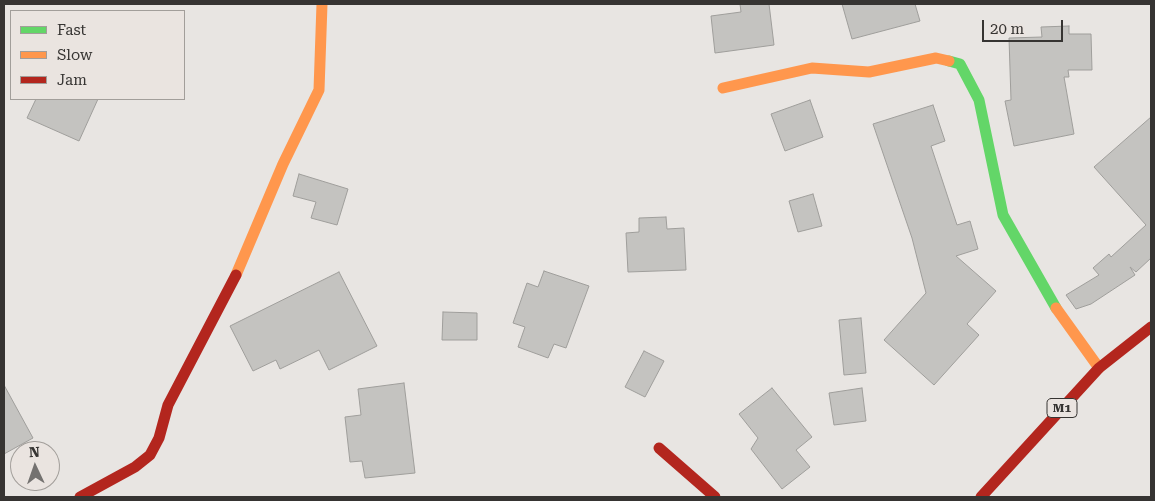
<!DOCTYPE html>
<style>
body{margin:0}
#map{position:relative;width:1155px;height:501px;overflow:hidden;background:#e8e5e2;font-family:"Roboto Serif",serif}
canvas{display:block}
.frame{position:absolute;inset:0;border:5px solid #363432;pointer-events:none}
.legend{position:absolute;left:10px;top:10px;width:175px;height:90px;box-sizing:border-box;background:#eae4e0;border:1px solid #a29e9a;margin:0;padding:6px 9px;list-style:none;font-size:15px;color:#363432}
.legend li{display:flex;align-items:center;gap:10px;height:25px}
.legend b{width:25px;border:1px solid #a29e9a}
.north{position:absolute;left:10px;top:441px;width:50px;height:50px;box-sizing:border-box;background:#eae4e0;border:1px solid #a29e9a;border-radius:50%;rotate:357deg;font-size:14px;font-weight:700;line-height:20px;text-align:center;color:#363432}
.north::after{content:'';display:block;margin:auto;width:18px;height:22px;background:#747270;clip-path:polygon(50% 0,100% 100%,50% 72%,0 100%)}
.scale{position:absolute;left:982px;top:20px;width:81px;height:22px;box-sizing:border-box;border:2px solid #363432;border-top:0;padding-left:6px;font-size:15px;line-height:18px;white-space:nowrap;color:#363432;-webkit-text-stroke:4px #eae4e0;paint-order:stroke}
</style>
<div id="map">
<canvas width="1155" height="501"></canvas>
<div class="frame"></div>
<ul class="legend">
<li><b style="height:6px;background:#63d668"></b>Fast</li>
<li><b style="height:6px;background:#ff974d"></b>Slow</li>
<li><b style="height:6px;background:#b3261e"></b>Jam</li>
</ul>
<div class="north">N</div>
<div class="scale">20 m</div>
</div>
<script>
const ctx = document.querySelector('canvas').getContext('2d');
ctx.lineJoin = 'round';
function fill(path, color) {
  ctx.fillStyle = color;
  ctx.fill(path, 'evenodd');
}
function poly(rows) {
  const path = new Path2D();
  for (const r of rows) {
    path.moveTo(r[0], r[1]);
    for (let i = 2; i < r.length; i += 2) path.lineTo(r[i], r[i + 1]);
  }
  return path;
}
function strokePath(path, color, width, dash) {
  ctx.strokeStyle = color;
  ctx.lineWidth = width;
  ctx.lineCap = dash ? 'butt' : 'round';
  ctx.setLineDash(dash || []);
  ctx.stroke(path);
}
function drawText(font, color, halo, rows, align = 'center') {
  ctx.font = font + ' "Roboto Serif",serif';
  ctx.lineWidth = 4.5;
  ctx.setLineDash([]);
  ctx.textBaseline = 'middle';
  ctx.strokeStyle = halo;
  ctx.fillStyle = color;
  for (const [text, x, y, turn = 0] of rows) {
    ctx.save();
    ctx.translate(x, y);
    ctx.rotate((+turn || 0) * Math.PI / 180);
    ctx.textAlign = isNaN(turn) ? turn : align;
    if (halo) ctx.strokeText(text, 0, 0);
    ctx.fillText(text, 0, 0);
    ctx.restore();
  }
}
const building = poly([
 [740,4,769,4,774,45,715,53,711,16,741,12,740,4],
 [842,4,915,4,920,21,852,39,842,4],
 [1069,26,1069,34,1091,34,1092,70,1068,70,1069,77,1064,77,1074,134,1014,146,1005,101,1011,100,1009,38,1042,37,1041,27,1069,26],
 [36,99,98,99,79,141,27,118,36,99],
 [810,100,823,137,785,151,771,114,810,100],
 [933,105,945,141,931,146,957,225,970,221,978,249,956,256,996,291,967,324,979,335,934,385,884,340,926,293,912,238,873,124,933,105],
 [1151,117,1151,258,1136,272,1130,267,1135,275,1091,304,1076,309,1066,295,1099,275,1093,268,1109,254,1111,257,1146,225,1094,167,1151,117],
 [299,174,348,189,337,225,311,218,316,202,293,196,299,174],
 [813,194,822,226,798,232,789,201,813,194],
 [666,217,667,229,684,228,686,270,628,272,626,233,639,232,639,218,666,217],
 [544,271,589,286,566,348,554,344,548,358,518,347,525,327,513,323,527,283,538,287,544,271],
 [339,272,377,346,329,370,319,350,280,369,276,360,253,371,230,326,339,272],
 [443,312,477,313,477,340,442,340,443,312],
 [861,318,866,373,844,375,839,320,861,318],
 [644,351,664,361,645,397,625,387,644,351],
 [404,383,415,473,365,478,362,461,350,462,345,417,361,415,358,389,404,383],
 [4,385,33,438,4,454,4,385],
 [772,388,812,437,796,450,810,467,782,489,751,449,758,438,739,414,772,388],
 [862,388,866,421,834,425,829,393,862,388]
]);
fill(building, '#c4c3c0');
strokePath(building, '#9f9e9b', 1);
strokePath(poly([
 [949,61,960,64,979,100,1003,215,1056,308]
]), '#63d668', 11);
strokePath(poly([
 [723,88,812,68,869,72,936,58,949,61],
 [236,275,283,164,319,90,322,4],
 [1056,308,1099,368]
]), '#ff974d', 11);
strokePath(poly([
 [659,448,715,497],
 [80,497,135,467,150,455,159,438,168,405,236,275],
 [981,497,1099,368,1151,327]
]), '#b3261e', 11);
for (const [x, y, w] of [
 [1062,408,30]
]) {
  const box = new Path2D();
  box.roundRect(x - w / 2, y - 9.5, w, 19, 4);
  ctx.fillStyle = '#eae4e0';
  ctx.fill(box);
  strokePath(box, '#363432', 1);
}
drawText('bold 12px', '#363432', null, [
 ["M1",1062,408]
]);
</script>
